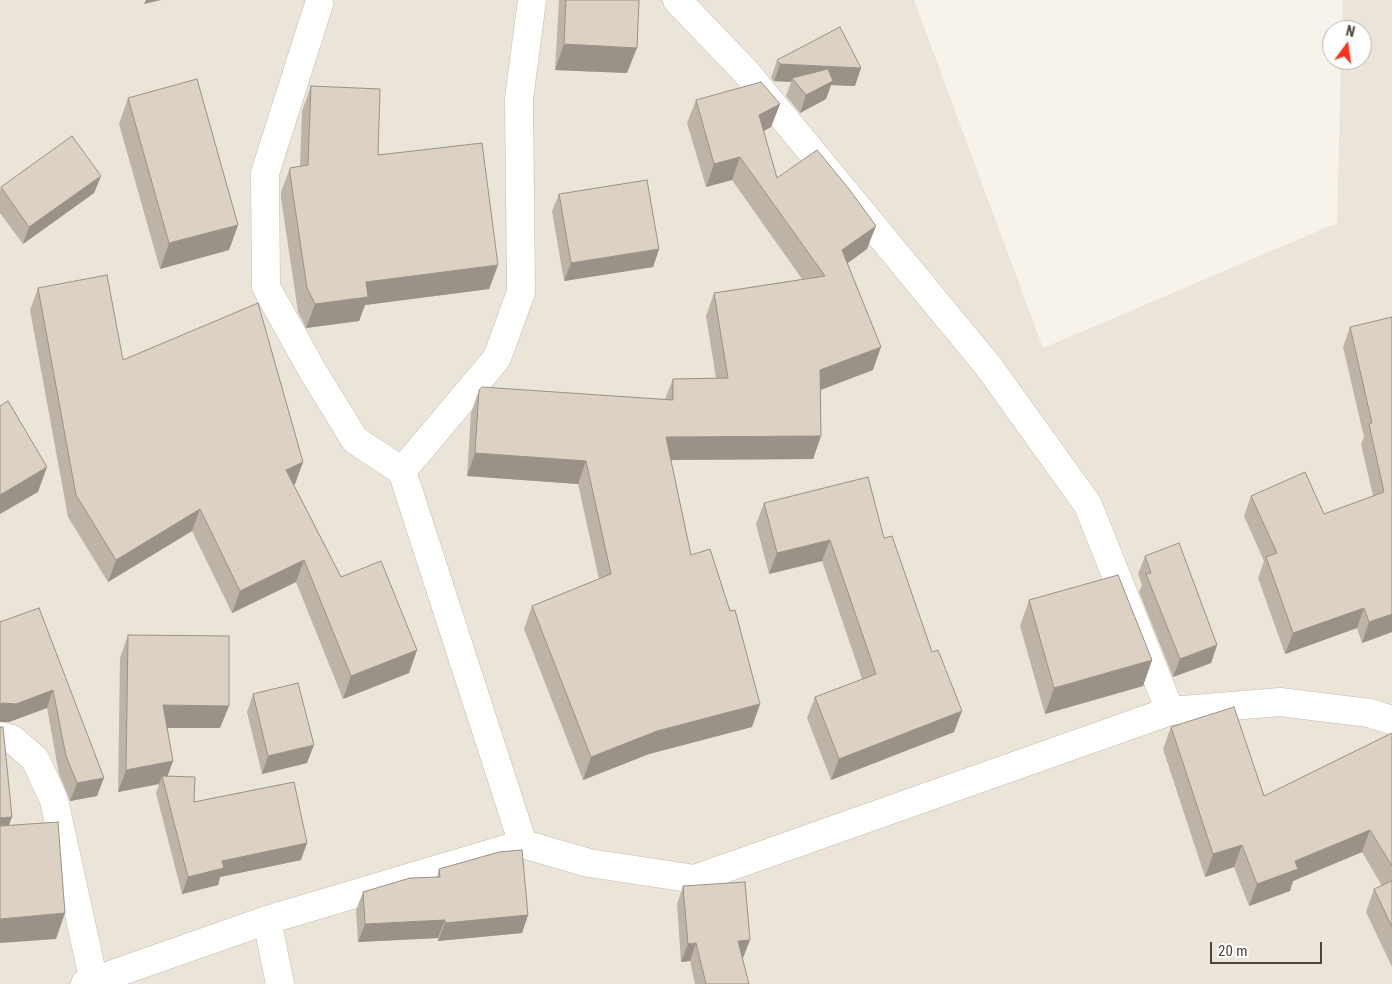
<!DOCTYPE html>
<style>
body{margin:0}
#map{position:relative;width:1392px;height:984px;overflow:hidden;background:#f7f3eb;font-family:"Roboto Condensed",sans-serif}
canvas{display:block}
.north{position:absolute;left:1322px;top:20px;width:50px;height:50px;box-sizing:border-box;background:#fff;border:1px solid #b7b4af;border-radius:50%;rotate:14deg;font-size:14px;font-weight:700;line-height:20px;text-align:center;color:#4c4338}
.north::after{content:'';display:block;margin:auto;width:18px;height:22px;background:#ff321a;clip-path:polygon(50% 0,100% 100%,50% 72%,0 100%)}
.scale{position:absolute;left:1210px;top:942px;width:112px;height:22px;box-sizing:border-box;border:2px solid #4c4338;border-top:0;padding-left:6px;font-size:15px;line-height:18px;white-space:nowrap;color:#4c4338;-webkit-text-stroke:4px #fff;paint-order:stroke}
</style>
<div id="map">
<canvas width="1392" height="984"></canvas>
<div class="north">N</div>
<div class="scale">20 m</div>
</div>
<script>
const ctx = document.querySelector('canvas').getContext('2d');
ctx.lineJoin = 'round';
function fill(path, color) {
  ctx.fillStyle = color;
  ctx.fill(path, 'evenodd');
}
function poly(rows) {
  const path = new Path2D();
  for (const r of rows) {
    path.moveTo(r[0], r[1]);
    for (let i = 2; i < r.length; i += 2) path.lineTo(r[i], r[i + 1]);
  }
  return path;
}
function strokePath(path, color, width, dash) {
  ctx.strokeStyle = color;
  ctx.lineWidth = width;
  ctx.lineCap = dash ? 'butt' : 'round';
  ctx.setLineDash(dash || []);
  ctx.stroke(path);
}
fill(poly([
 [0,0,914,0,1043,348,1337,223,1341,60,1362,60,1362,30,1342,30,1343,0,1392,0,1392,984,0,984]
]), '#ebe4d9');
const street = poly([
 [677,0,745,71,989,367,1088,505,1170,711],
 [319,4,265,173,266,287,312,370,355,440,402,471],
 [0,736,12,739,35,759,54,800,94,982],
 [523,844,402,471,497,358,521,292,519,99,532,0],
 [267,920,280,984],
 [85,984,267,920,523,844,589,863,695,879,1170,711,1280,702,1369,713,1392,720]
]);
strokePath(street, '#c6bdaf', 29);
strokePath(street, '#fff', 28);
fill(poly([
 [559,0,639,0,627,73,555,70],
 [777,60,855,86,831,85,826,99,800,113,786,96,791,82,774,81,771,78],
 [311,86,378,155,498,265,489,289,365,305,359,321,306,328,298,312,281,198,281,192,290,168,300,166,302,111],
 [128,98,238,225,229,250,160,269,119,124],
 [696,100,780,104,771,127,764,131,777,178,867,249,847,263,873,370,821,390,821,436,813,459,671,460,691,555,730,611,760,704,752,727,649,754,583,780,524,629,532,606,599,579,578,484,467,476,471,413,479,390,665,399,673,379,716,378,706,316,714,293,802,279,732,180,706,187,687,123],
 [101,176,94,193,23,244,0,213,0,190,1,187],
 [559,194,659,249,653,267,564,281,552,211],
 [38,288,123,360,303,462,295,484,294,485,341,577,417,650,409,673,343,699,296,582,232,613,192,531,108,582,68,517,30,310],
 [1392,317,1392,632,1362,643,1357,628,1285,654,1258,578,1264,561,1244,516,1251,496,1324,514,1373,496,1361,444,1364,437,1343,347,1350,327],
 [764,503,884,538,954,732,831,780,807,718,815,697,862,679,822,561,769,574,756,524],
 [1145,556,1217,645,1211,663,1173,677,1139,592,1142,585,1138,574],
 [1029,600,1152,660,1143,686,1045,714,1020,626],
 [39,608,97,796,70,801,59,774,47,708,9,722],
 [128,635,220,728,167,728,173,761,167,776,194,802,301,860,220,877,218,885,182,894,156,793,159,784,118,792,120,658],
 [253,694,307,763,262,774,247,712],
 [1171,727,1264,796,1392,733,1392,967,1366,912,1374,889,1382,886,1362,852,1293,881,1290,891,1249,906,1234,867,1205,877,1163,749],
 [439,869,528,915,522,933,438,941,438,938,358,942,356,910,363,892,437,877],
 [683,886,743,958,742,958,749,984,695,984,690,961,681,962,677,904]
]), '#bdb4a7');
fill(poly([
 [146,0,161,0,144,4],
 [564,44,637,48,627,73,555,70],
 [780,64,861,68,855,86,831,85,826,99,800,113,806,95,792,78,791,82,774,81],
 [780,104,771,127,751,138,759,115],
 [740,157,732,180,706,187,714,164],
 [101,176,94,193,23,244,29,227],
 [238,225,229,250,160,269,169,243],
 [876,226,867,249,834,273,842,250],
 [659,249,653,267,564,281,571,263],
 [498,265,489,289,365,305,359,321,306,328,315,304,366,282],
 [881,347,873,370,812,393,820,370],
 [821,436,813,459,658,460,666,437],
 [475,453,586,461,578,484,467,476],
 [303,462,295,484,278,492,286,470],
 [47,467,38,492,0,514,0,495],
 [200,509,192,531,108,582,116,560],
 [830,540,822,561,769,574,777,553],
 [304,560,296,582,232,613,240,591],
 [1364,608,1357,628,1285,654,1293,633],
 [1392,614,1392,632,1362,643,1369,622],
 [1217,645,1211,663,1173,677,1180,659],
 [417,650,409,673,343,699,351,676],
 [1152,660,1143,686,1045,714,1054,688],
 [53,690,47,708,9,722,0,722,0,704,2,703],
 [760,704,752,727,649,754,583,780,591,757,657,731],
 [163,705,229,706,220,728,155,728],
 [962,711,954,732,831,780,839,759],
 [314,745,307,763,262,774,268,756],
 [173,761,165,783,162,776,159,784,118,792,126,770],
 [104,778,97,796,70,801,77,783],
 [12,817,3,841,0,841,0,818],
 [1370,830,1362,852,1293,881,1290,891,1249,906,1257,884,1295,861],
 [307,843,301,860,220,877,218,885,182,894,188,877,222,861],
 [1242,845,1234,867,1205,877,1213,854],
 [65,913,56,939,0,943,0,919],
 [528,915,522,933,438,941,445,923],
 [445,920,438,938,358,942,365,924],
 [750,940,743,958,732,958,738,941],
 [696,943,690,961,681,962,688,944]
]), '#9a9288');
const building = poly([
 [566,0,639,0,637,48,564,44,566,0],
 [840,27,861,68,780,64,777,60,840,27],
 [828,69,833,81,806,95,792,78,828,69],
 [197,79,238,225,169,243,128,98,197,79],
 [761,82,780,104,759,115,777,178,817,150,849,189,876,226,842,250,881,347,820,370,821,436,666,437,691,555,710,549,730,611,735,610,760,704,657,731,591,757,532,606,611,574,586,461,475,453,479,390,482,387,673,400,673,379,728,378,714,293,825,276,740,157,714,164,696,100,761,82],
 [311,86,380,89,378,155,482,143,498,265,366,282,368,297,315,304,307,288,290,174,290,168,308,165,311,86],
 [72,136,101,176,29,227,1,187,72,136],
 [647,180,659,249,571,263,559,194,647,180],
 [107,275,123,360,258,303,303,462,286,470,341,577,381,561,417,650,351,676,304,560,240,591,200,509,116,560,76,495,38,288,107,275],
 [1392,317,1392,614,1369,622,1364,608,1293,633,1266,557,1277,553,1251,496,1305,472,1324,514,1384,492,1369,424,1372,423,1350,327,1392,317],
 [8,401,47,467,0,495,0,406,8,401],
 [868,477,884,538,892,536,932,652,938,650,962,711,839,759,815,697,876,674,830,540,777,553,764,503,868,477],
 [1179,543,1217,645,1180,659,1146,574,1151,573,1145,556,1179,543],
 [1118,575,1152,660,1054,688,1029,600,1118,575],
 [39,608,104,778,77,783,66,756,53,690,16,704,2,703,0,704,0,622,39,608],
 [128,635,229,636,229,706,163,705,173,761,126,770,128,635],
 [298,683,314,745,268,756,253,694,298,683],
 [1234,707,1264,796,1392,733,1392,866,1370,830,1295,861,1298,869,1257,884,1242,845,1213,854,1171,727,1234,707],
 [0,727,3,727,12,817,0,818,0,727],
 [162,776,195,777,194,802,294,782,307,843,222,861,224,868,188,877,162,776],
 [58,822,65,913,0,919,0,826,58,822],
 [522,850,528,915,445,923,445,920,365,924,363,892,410,878,440,877,439,869,499,852,522,850],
 [1392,881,1392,927,1374,889,1392,881],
 [745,882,750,940,738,941,749,984,706,984,696,943,688,944,683,886,745,882]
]);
fill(building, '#dcd1c2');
strokePath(building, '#9a9288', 1);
</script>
